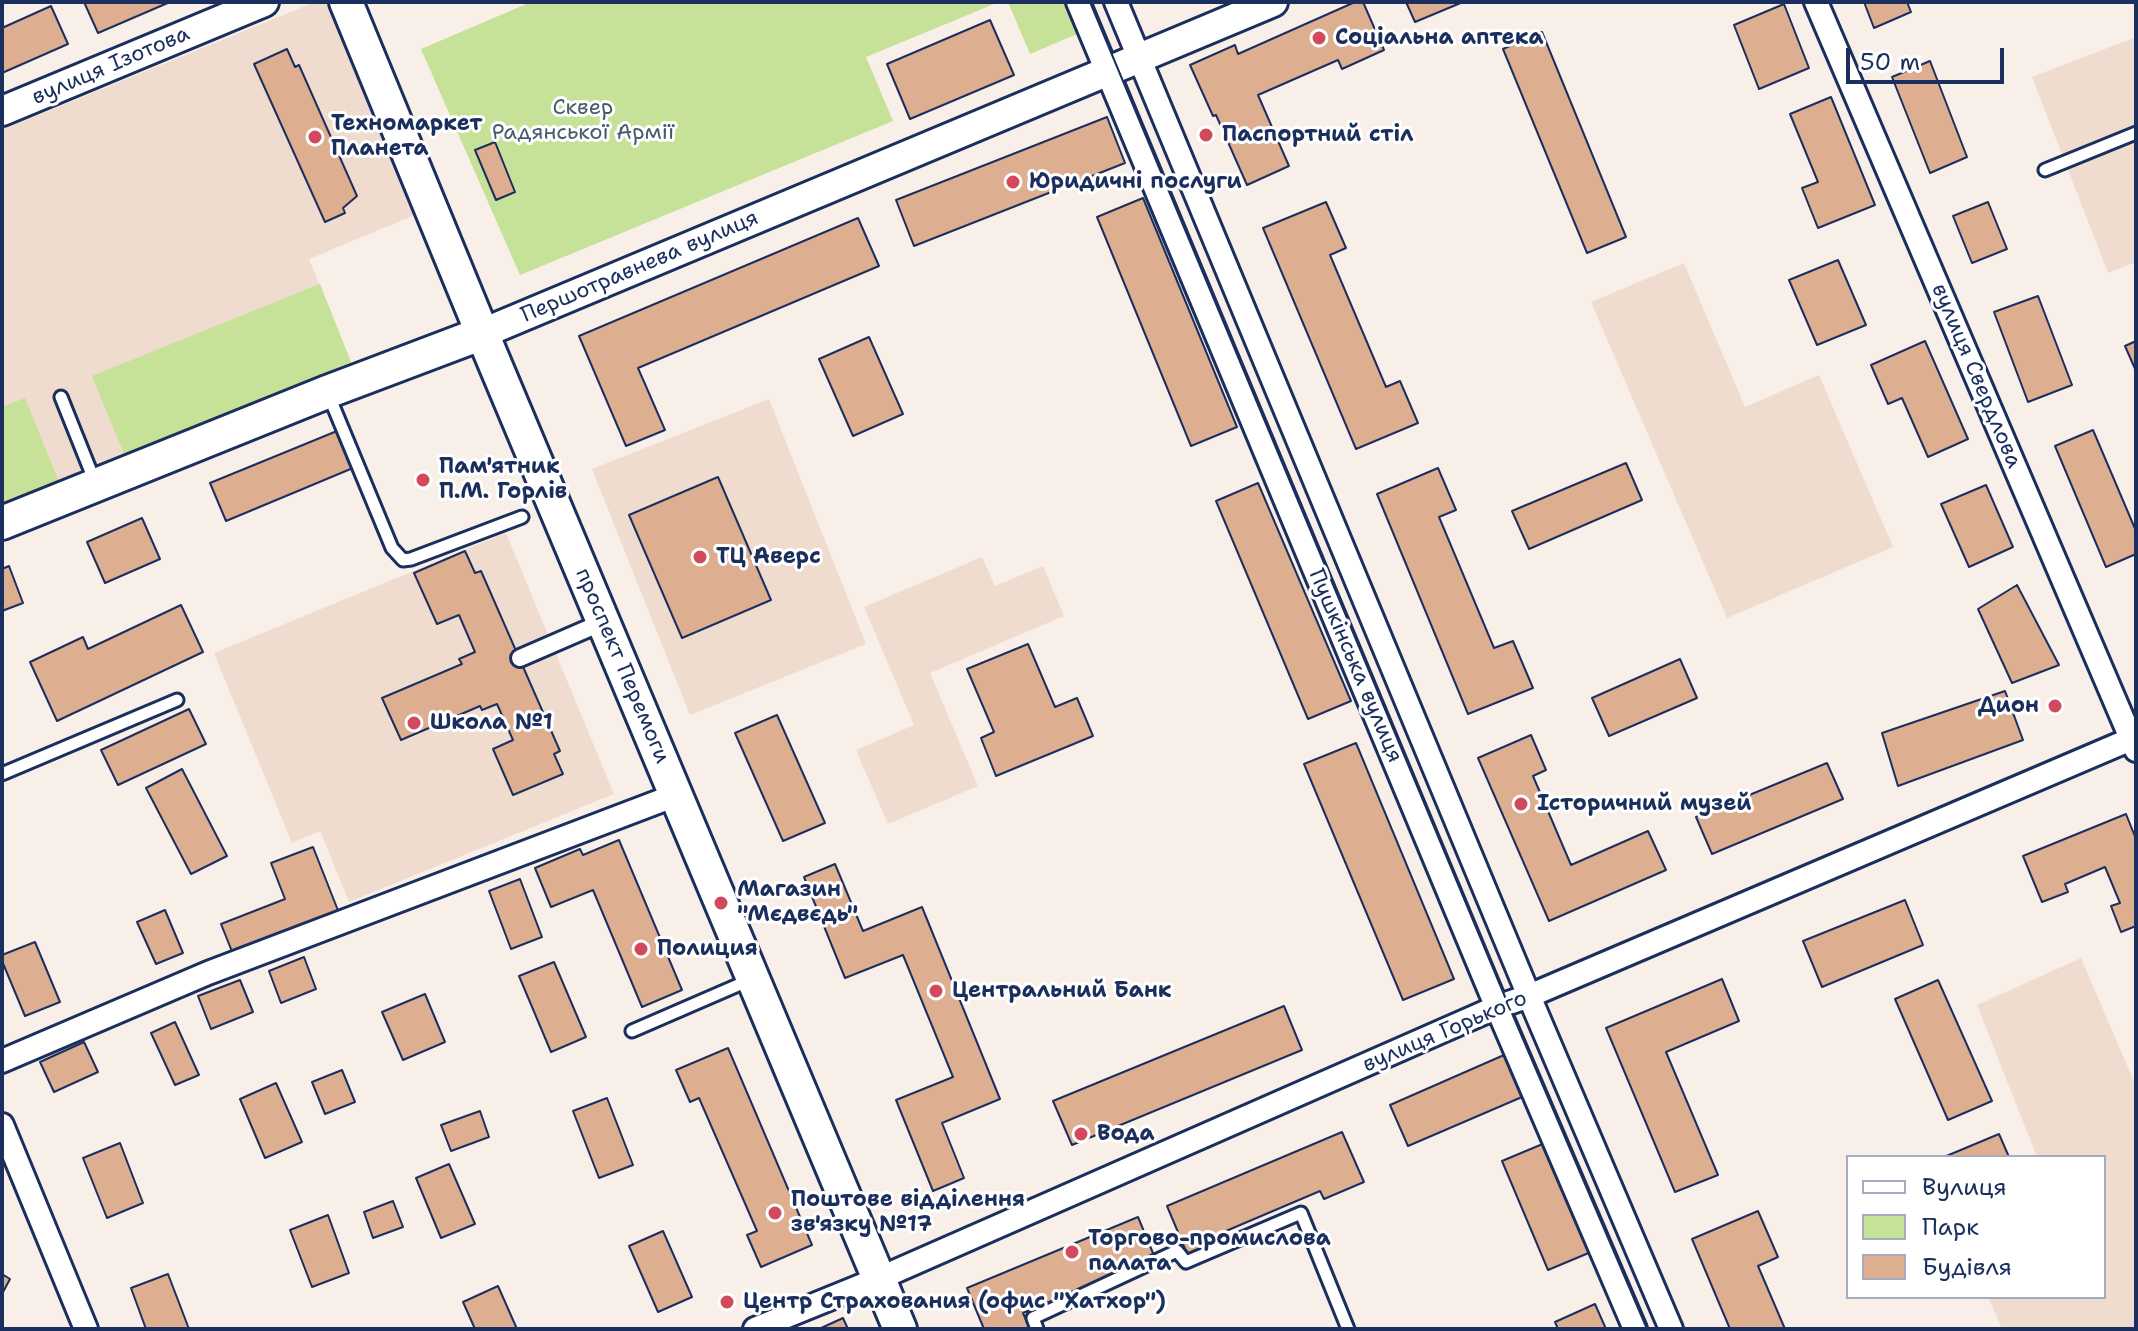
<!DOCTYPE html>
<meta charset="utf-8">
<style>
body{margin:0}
#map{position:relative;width:2138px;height:1331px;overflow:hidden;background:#f8efe9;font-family:"Shantell Sans",sans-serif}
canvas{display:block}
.frame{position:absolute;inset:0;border:4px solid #1b2f5e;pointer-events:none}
.legend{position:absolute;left:1846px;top:1155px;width:260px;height:144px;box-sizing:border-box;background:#fff;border:2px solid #a4acbf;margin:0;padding:10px 14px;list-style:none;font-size:24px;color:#1b2f5e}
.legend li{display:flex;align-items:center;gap:16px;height:40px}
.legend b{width:40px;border:2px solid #a4acbf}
.scale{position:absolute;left:1846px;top:48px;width:158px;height:36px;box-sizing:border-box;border:4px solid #1b2f5e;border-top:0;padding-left:10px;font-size:24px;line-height:28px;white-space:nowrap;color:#1b2f5e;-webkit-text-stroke:6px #fff;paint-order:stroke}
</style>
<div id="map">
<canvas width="2138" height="1331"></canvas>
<div class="frame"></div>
<ul class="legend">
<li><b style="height:10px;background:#fff"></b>Вулиця</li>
<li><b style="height:22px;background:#c6e198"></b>Парк</li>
<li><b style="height:22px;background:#deae90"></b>Будівля</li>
</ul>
<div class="scale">50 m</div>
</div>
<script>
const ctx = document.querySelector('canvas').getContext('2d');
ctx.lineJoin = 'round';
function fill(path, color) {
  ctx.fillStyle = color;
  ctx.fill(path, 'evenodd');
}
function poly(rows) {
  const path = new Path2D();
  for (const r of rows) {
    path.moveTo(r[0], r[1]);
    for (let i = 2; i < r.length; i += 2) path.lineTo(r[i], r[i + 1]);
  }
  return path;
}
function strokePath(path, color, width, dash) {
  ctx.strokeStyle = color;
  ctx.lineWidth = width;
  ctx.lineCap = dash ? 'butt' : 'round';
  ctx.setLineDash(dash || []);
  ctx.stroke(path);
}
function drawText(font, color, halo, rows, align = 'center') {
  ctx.font = font + ' "Shantell Sans",sans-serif';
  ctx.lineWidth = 6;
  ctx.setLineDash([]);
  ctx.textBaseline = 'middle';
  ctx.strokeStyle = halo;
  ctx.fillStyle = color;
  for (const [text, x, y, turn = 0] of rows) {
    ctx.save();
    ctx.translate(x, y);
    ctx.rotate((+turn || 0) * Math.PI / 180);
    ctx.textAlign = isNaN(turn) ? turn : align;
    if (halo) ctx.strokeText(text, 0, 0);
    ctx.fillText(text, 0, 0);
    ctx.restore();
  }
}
fill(poly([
 [315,2,327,2,415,215,309,259,351,362,2,505,2,130],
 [2136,37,2136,262,2108,273,2032,77],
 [1684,263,1745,407,1819,375,1893,547,1727,618,1591,302],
 [769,399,866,644,690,715,592,469],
 [506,533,614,794,349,902,320,831,292,843,214,653],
 [982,557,995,586,1043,566,1064,616,930,673,978,786,888,824,856,750,914,725,864,607],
 [2081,958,2136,1086,2136,1329,2002,1329,1988,1297,2104,1297,2104,1157,2037,1157,1977,1005]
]), '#f0dcce');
fill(poly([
 [531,2,999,2,866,57,893,121,520,275,421,49],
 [1008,2,1064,2,1077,34,1030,54],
 [320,284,351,362,124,454,92,376],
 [25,398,59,482,2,505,2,407]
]), '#c6e198');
const building = poly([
 [84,2,170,2,98,33,84,2],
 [1355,2,1363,2,1384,50,1342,69,1338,60,1258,95,1289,166,1247,185,1216,115,1213,116,1190,65,1235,45,1238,54,1355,2],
 [1406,2,1463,2,1415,22,1406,2],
 [1864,2,1907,2,1911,12,1874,28,1864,2],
 [1784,4,1809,68,1759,89,1734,25,1784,4],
 [51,6,68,44,2,73,2,28,51,6],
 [990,20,1014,75,910,119,887,64,990,20],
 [1542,32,1626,237,1587,253,1503,49,1542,32],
 [287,49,295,67,299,65,357,196,343,208,345,213,325,222,254,64,287,49],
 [1930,61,1967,157,1930,173,1892,77,1930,61],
 [1831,97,1875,205,1818,228,1802,188,1818,182,1790,114,1831,97],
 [1107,117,1125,163,914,246,896,200,1107,117],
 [495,142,515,192,496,200,475,150,495,142],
 [1143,198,1237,427,1191,446,1097,217,1143,198],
 [1326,202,1346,248,1330,255,1386,387,1400,381,1418,423,1356,449,1263,228,1326,202],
 [1988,202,2007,249,1972,263,1953,216,1988,202],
 [858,218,879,266,638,368,665,430,626,446,579,336,858,218],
 [1838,260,1866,325,1817,345,1789,280,1838,260],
 [2038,296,2072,385,2028,402,1994,312,2038,296],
 [869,337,903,414,853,436,819,359,869,337],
 [1925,341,1968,439,1928,457,1902,398,1888,404,1871,365,1925,341],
 [2136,341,2136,371,2125,346,2136,341],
 [2093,430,2136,531,2136,554,2106,567,2055,446,2093,430],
 [337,431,353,468,226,521,210,483,337,431],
 [1626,463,1642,500,1529,549,1512,511,1626,463],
 [1438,468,1456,510,1439,517,1494,648,1513,641,1533,688,1468,714,1377,494,1438,468],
 [718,477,771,600,682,638,629,515,718,477],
 [1258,483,1351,701,1308,719,1216,501,1258,483],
 [1986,485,2013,547,1969,567,1941,504,1986,485],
 [142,518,160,559,105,583,87,542,142,518],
 [465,551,475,573,481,571,560,751,554,754,563,774,513,795,493,749,513,740,497,704,482,710,480,706,401,740,382,698,462,664,459,659,475,652,459,615,437,624,414,573,465,551],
 [9,566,23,603,2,611,2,569,9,566],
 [2017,585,2059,665,2012,683,1978,609,2017,585],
 [181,605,203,652,57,721,30,662,83,637,88,649,181,605],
 [1028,644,1055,707,1077,698,1093,736,996,776,981,738,994,732,967,669,1028,644],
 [1680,659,1697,698,1609,736,1592,698,1680,659],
 [2005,691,2023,740,1898,786,1882,733,2005,691],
 [189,709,206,744,118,785,101,750,189,709],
 [777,715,825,823,783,841,735,733,777,715],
 [1531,735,1546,770,1533,776,1571,865,1648,831,1666,870,1549,921,1478,758,1531,735],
 [1356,743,1454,979,1403,1000,1304,764,1356,743],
 [1827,763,1843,799,1712,854,1696,817,1827,763],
 [182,769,227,856,191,874,146,788,182,769],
 [2126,814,2136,839,2136,926,2121,932,2111,906,2120,903,2105,867,2065,884,2068,892,2042,902,2023,856,2126,814],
 [619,840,682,990,642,1007,593,890,551,907,535,868,580,849,583,855,619,840],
 [313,847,339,913,233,954,221,924,285,899,271,863,313,847],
 [835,864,863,931,922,907,1000,1099,942,1123,964,1178,933,1191,896,1100,953,1077,903,955,845,978,804,877,835,864],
 [520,879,542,937,511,949,489,891,520,879],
 [1905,900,1923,945,1822,987,1803,941,1905,900],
 [165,910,183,953,156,964,137,922,165,910],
 [35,942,60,1002,25,1016,2,961,2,955,35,942],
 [304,957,316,989,281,1003,269,971,304,957],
 [554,962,586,1037,551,1052,519,976,554,962],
 [1722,979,1739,1021,1666,1052,1718,1175,1675,1192,1606,1028,1722,979],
 [240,980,253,1012,211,1029,198,996,240,980],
 [1938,980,1992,1101,1948,1120,1895,999,1938,980],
 [425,994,445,1042,403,1060,382,1012,425,994],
 [1284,1006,1302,1050,1072,1145,1053,1101,1284,1006],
 [175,1022,199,1075,175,1085,151,1033,175,1022],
 [84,1042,98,1072,54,1092,40,1062,84,1042],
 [728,1048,812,1245,761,1267,747,1235,757,1231,699,1098,690,1102,676,1070,728,1048],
 [1504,1055,1522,1097,1408,1146,1390,1105,1504,1055],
 [342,1070,355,1102,325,1114,312,1082,342,1070],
 [276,1083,302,1142,265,1158,240,1099,276,1083],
 [607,1098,633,1165,599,1178,573,1111,607,1098],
 [480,1111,489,1137,451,1151,441,1125,480,1111],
 [1342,1132,1364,1182,1324,1199,1320,1191,1226,1231,1229,1238,1188,1256,1167,1206,1342,1132],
 [1999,1134,2009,1157,1944,1157,1999,1134],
 [120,1143,143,1203,107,1218,83,1158,120,1143],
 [1545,1143,1591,1252,1548,1270,1502,1161,1545,1143],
 [449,1164,475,1224,441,1238,416,1178,449,1164],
 [393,1201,403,1227,373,1238,364,1212,393,1201],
 [1758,1211,1778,1257,1758,1266,1785,1329,1730,1329,1692,1239,1758,1211],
 [328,1215,349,1273,312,1287,290,1230,328,1215],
 [1138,1217,1155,1258,1023,1313,1030,1329,984,1329,967,1288,1138,1217],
 [663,1231,692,1297,658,1312,629,1246,663,1231],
 [2,1274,10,1279,2,1294,2,1274],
 [168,1274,189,1329,146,1329,131,1288,168,1274],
 [498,1286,517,1329,475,1329,463,1302,498,1286],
 [1595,1304,1606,1329,1558,1329,1555,1322,1595,1304],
 [843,1318,848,1329,819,1329,843,1318]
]);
fill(building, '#deae90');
strokePath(building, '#1b2f5e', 2);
const service = poly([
 [2045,170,2136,133],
 [329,396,392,548,403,560,411,559,522,517],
 [61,397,95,482],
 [2,774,177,700],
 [632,1031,752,979],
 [1037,1329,1033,1318,1177,1251,1186,1262,1301,1213,1348,1329]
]);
const pedestrian = poly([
 [520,658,603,622]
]);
const minor = poly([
 [1078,2,1490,991,1635,1329],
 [1116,2,1529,996,1671,1329],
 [1816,2,2136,750],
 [2,1061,208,973,676,795],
 [2,1125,86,1329],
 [755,1329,878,1279,1497,1007,1529,996,2136,737]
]);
const tertiary = poly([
 [2,111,264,2],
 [483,333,1273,2]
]);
const secondary = poly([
 [346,2,492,357,900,1329],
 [2,523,327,392,483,333]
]);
strokePath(service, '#1b2f5e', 17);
strokePath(pedestrian, '#1b2f5e', 22);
strokePath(minor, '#1b2f5e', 28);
strokePath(tertiary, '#1b2f5e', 34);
strokePath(secondary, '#1b2f5e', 38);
strokePath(service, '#fff', 11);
strokePath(pedestrian, '#fff', 16);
strokePath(minor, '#fff', 22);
strokePath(tertiary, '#fff', 28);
strokePath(secondary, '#fff', 32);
strokePath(poly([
 [1090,2,1508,1004,1647,1329]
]), '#1b2f5e', 2);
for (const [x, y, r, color] of [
 [1319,38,8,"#d1495b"],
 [1206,135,8,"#d1495b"],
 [315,137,8,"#d1495b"],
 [1013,182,8,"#d1495b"],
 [423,480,8,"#d1495b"],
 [700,557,8,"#d1495b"],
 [2055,706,8,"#d1495b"],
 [414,723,8,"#d1495b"],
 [1521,804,8,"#d1495b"],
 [721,903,8,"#d1495b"],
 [641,949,8,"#d1495b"],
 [936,991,8,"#d1495b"],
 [1081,1134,8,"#d1495b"],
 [775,1213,8,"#d1495b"],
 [1072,1252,8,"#d1495b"],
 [727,1302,8,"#d1495b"]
]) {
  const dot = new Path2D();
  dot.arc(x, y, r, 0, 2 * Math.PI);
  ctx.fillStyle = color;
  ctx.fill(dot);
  strokePath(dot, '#fff', 3);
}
drawText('bold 22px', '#1b2f5e', '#fff', [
 ["Соціальна аптека",1335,38],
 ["Техномаркет",331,124],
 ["Планета",331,149],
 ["Паспортний стіл",1222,135],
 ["Юридичні послуги",1029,182],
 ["Пам'ятник",439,467],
 ["П.М. Горлів",439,492],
 ["ТЦ Аверс",716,557],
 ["Дион",2039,706,"right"],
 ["Школа №1",430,723],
 ["Історичний музей",1537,804],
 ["Магазин",737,890],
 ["\"Мєдвєдь\"",737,915],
 ["Полиция",657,949],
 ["Центральний Банк",952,991],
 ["Вода",1097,1134],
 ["Поштове відділення",791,1200],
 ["зв'язку №17",791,1225],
 ["Торгово-промислова",1088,1239],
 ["палата",1088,1264],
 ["Центр Страхования (офис \"Хатхор\")",743,1302]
], 'left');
drawText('22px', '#1b2f5e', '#fff', [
 ["вулиця Ізотова",111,66,-23],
 ["Першотравнева вулиця",640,267,-23],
 ["вулиця Свердлова",1976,376,67],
 ["проспект Перемоги",622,666,67],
 ["Пушкінська вулиця",1355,666,67],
 ["вулиця Горького",1445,1032,-23]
]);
drawText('22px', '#465c6c', '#fff', [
 ["Сквер",583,108],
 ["Радянської Армії",583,133]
]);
</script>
